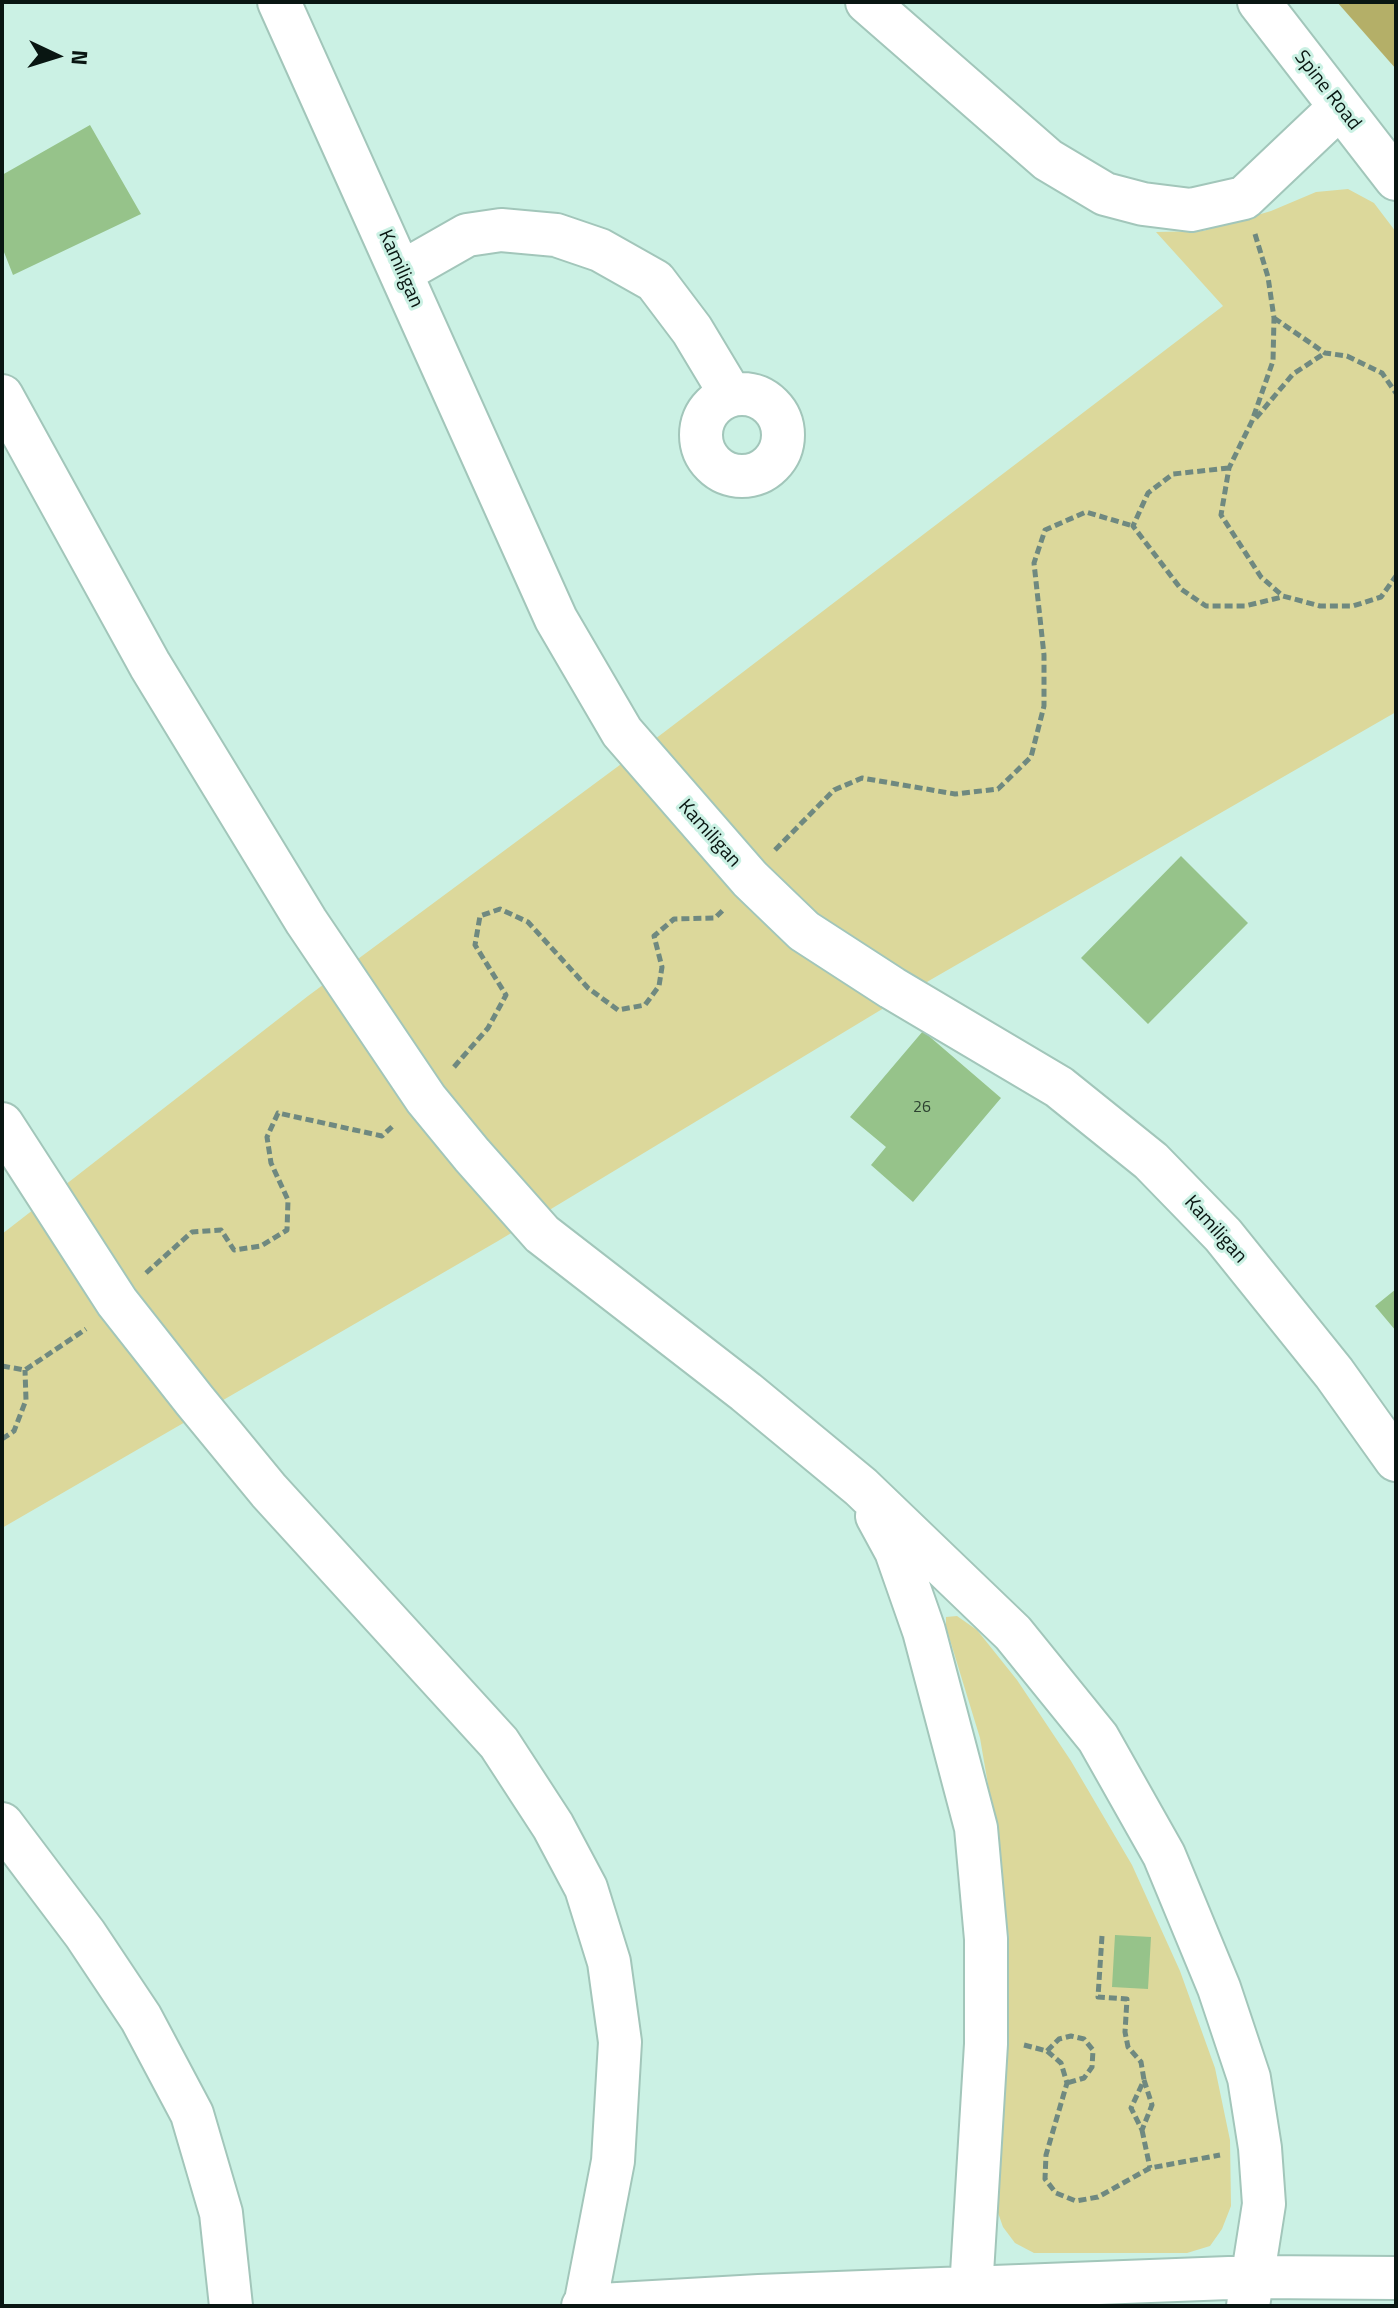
<!DOCTYPE html>
<style>
body{margin:0}
#map{position:relative;width:1398px;height:2308px;overflow:hidden;background:#cbf1e4;font-family:"Titillium Web",sans-serif}
canvas{display:block}
.frame{position:absolute;inset:0;border:4px solid #091612;pointer-events:none}
.north{position:absolute;left:16px;top:16px;width:80px;height:80px;-webkit-text-stroke:6px #cbf1e4;paint-order:stroke;rotate:94deg;font-size:22px;font-weight:700;line-height:32px;text-align:center;color:#091612}
.north::after{content:'';display:block;margin:auto;width:28px;height:36px;background:#091612;clip-path:polygon(50% 0,100% 100%,50% 72%,0 100%)}
</style>
<div id="map">
<canvas width="1398" height="2308"></canvas>
<div class="frame"></div>
<div class="north">N</div>
</div>
<script>
const ctx = document.querySelector('canvas').getContext('2d');
ctx.lineJoin = 'round';
function fill(path, color) {
  ctx.fillStyle = color;
  ctx.fill(path, 'evenodd');
}
function poly(rows) {
  const path = new Path2D();
  for (const r of rows) {
    if (r.length === 3) {
      path.moveTo(r[0] + r[2], r[1]);
      path.arc(r[0], r[1], r[2], 0, 2 * Math.PI);
      continue;
    }
    path.moveTo(r[0], r[1]);
    for (let i = 2; i < r.length; i += 2) path.lineTo(r[i], r[i + 1]);
  }
  return path;
}
function strokePath(path, color, width, dash) {
  ctx.strokeStyle = color;
  ctx.lineWidth = width;
  ctx.lineCap = dash ? 'butt' : 'round';
  ctx.setLineDash(dash || []);
  ctx.stroke(path);
}
function drawText(font, color, halo, rows, align = 'center') {
  ctx.font = font + ' "Titillium Web",sans-serif';
  ctx.lineWidth = 6;
  ctx.setLineDash([]);
  ctx.textBaseline = 'middle';
  ctx.strokeStyle = halo;
  ctx.fillStyle = color;
  for (const [text, x, y, turn = 0] of rows) {
    ctx.save();
    ctx.translate(x, y);
    ctx.rotate((+turn || 0) * Math.PI / 180);
    ctx.textAlign = isNaN(turn) ? turn : align;
    if (halo) ctx.strokeText(text, 0, 0);
    ctx.fillText(text, 0, 0);
    ctx.restore();
  }
}
fill(poly([
 [1348,189,1374,203,1396,232,1396,712,932,979,498,1241,2,1528,2,1234,308,996,663,733,1223,306,1156,232,1203,231,1271,211,1316,192],
 [957,1616,977,1630,1017,1680,1071,1761,1132,1865,1180,1971,1215,2068,1230,2140,1231,2206,1222,2229,1210,2246,1187,2253,1034,2253,1015,2243,1003,2227,996,2207,1007,2064,1009,1940,996,1831,980,1738,946,1627,946,1617]
]), '#dcd89b');
fill(poly([
 [1337,2,1396,2,1396,69]
]), '#b4af68');
fill(poly([
 [90,125,141,214,13,275,2,247,2,175],
 [1181,856,1248,923,1148,1024,1081,958],
 [923,1031,1001,1098,913,1202,871,1165,886,1147,850,1117],
 [1396,1289,1396,1331,1375,1306],
 [1115,1935,1151,1937,1148,1989,1112,1987]
]), '#96c38a');
const minor = poly([
 [279,2,556,619,622,732,750,879,804,931,892,988,1059,1087,1151,1161,1223,1235,1334,1373,1396,1460],
 [867,2,1048,160,1105,194,1143,204,1191,210,1244,198,1340,107],
 [1259,2,1396,179],
 [402,272,467,235,501,230,556,235,600,250,655,281,692,330,731,395],
 [742,435,41],
 [2,396,150,665,306,921,426,1099,472,1155,542,1234,746,1392,861,1487,1013,1633,1098,1738,1164,1855,1219,1988,1249,2078,1260,2148,1264,2204,1248,2306],
 [2,1124,117,1302,195,1401,269,1491,499,1743,553,1826,586,1888,609,1962,620,2042,613,2161,585,2306],
 [877,1516,896,1551,924,1631,976,1828,986,1939,986,2044,970,2306],
 [2,1824,85,1934,141,2018,192,2114,221,2213,231,2306],
 [583,2306,759,2296,1255,2277,1396,2278]
]);
strokePath(minor, '#a2c6ba', 46);
strokePath(poly([
 [1255,234,1268,277,1274,318,1273,361,1252,421,1229,468,1221,515,1261,577,1283,596,1320,606,1353,606,1381,597,1396,576],
 [1274,318,1325,353,1347,356,1382,373,1396,393],
 [1256,418,1293,374,1325,353],
 [1229,468,1173,474,1148,493,1133,526,1181,589,1206,606,1245,606,1282,597],
 [775,850,834,790,862,778,955,794,998,789,1031,757,1044,706,1044,655,1034,563,1045,530,1086,512,1133,526],
 [454,1067,488,1028,506,995,475,945,480,916,500,909,528,922,588,988,618,1010,645,1005,659,986,662,967,654,936,674,919,715,918,724,909],
 [146,1273,192,1232,221,1230,234,1250,261,1246,287,1230,288,1200,271,1163,267,1137,278,1113,382,1136,395,1124],
 [2,1366,25,1370,86,1329],
 [2,1439,14,1431,26,1400,25,1370],
 [1102,1936,1098,1997,1127,1999,1125,2032,1128,2047,1141,2062,1144,2080],
 [1024,2045,1047,2051,1061,2063,1067,2083,1046,2155,1045,2179,1056,2193,1076,2201,1098,2197,1150,2168,1220,2155],
 [1047,2051,1059,2039,1071,2036,1084,2039,1093,2050,1092,2067,1084,2078,1067,2083],
 [1144,2080,1152,2105,1142,2130,1131,2108,1144,2080],
 [1142,2130,1150,2168]
]), '#6f8980', 5, [8, 4]);
strokePath(minor, '#fff', 42);
drawText('16px', '#2c4130', null, [
 ["26",922,1108]
]);
drawText('20px', '#091612', '#cbf1e4', [
 ["Spine Road",1327,91,52],
 ["Kamiligan",400,269,66],
 ["Kamiligan",709,834,48],
 ["Kamiligan",1215,1230,48]
]);
</script>
